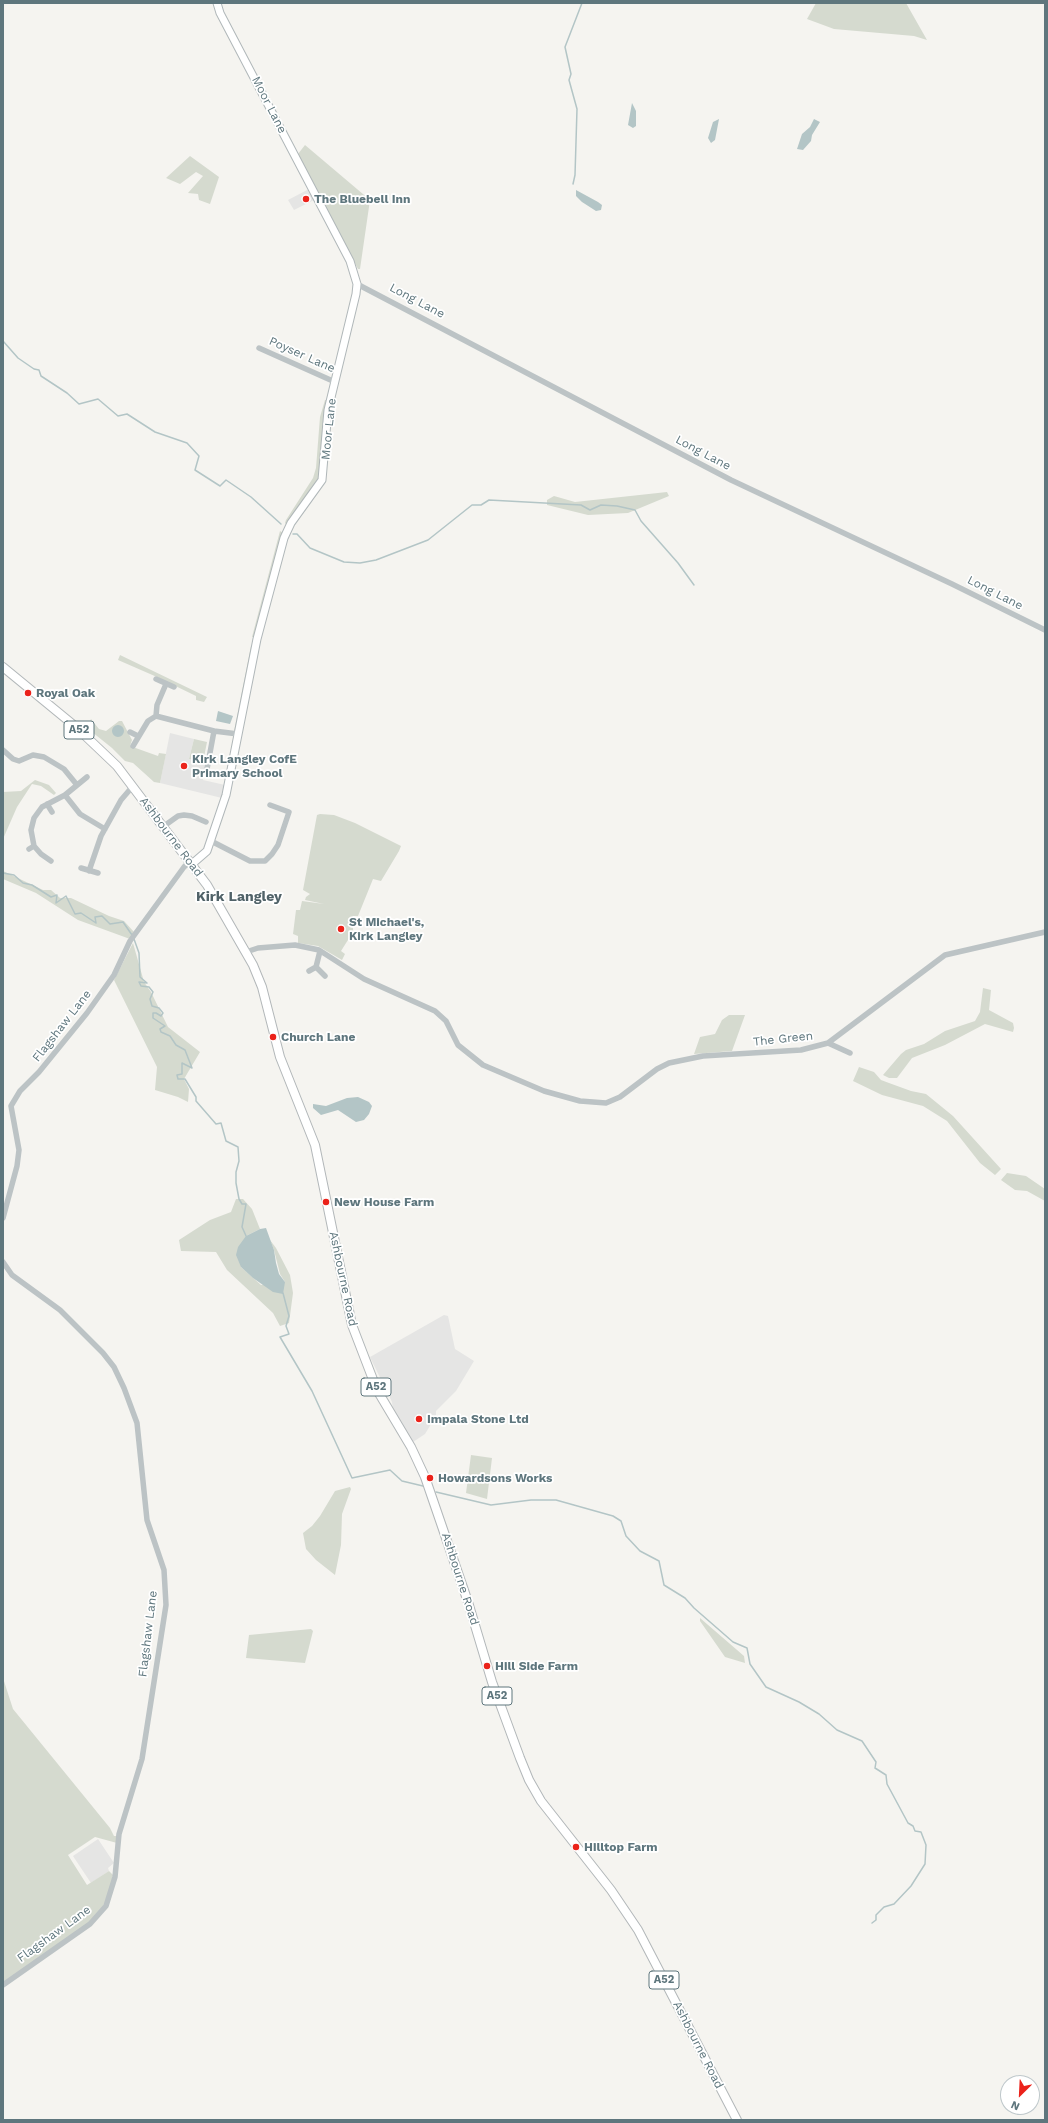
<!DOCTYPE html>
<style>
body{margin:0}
#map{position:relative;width:1048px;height:2123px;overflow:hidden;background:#f5f4f0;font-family:"Work Sans",sans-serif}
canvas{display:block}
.frame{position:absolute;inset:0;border:4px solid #5e767d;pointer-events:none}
.north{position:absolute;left:1000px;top:2075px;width:40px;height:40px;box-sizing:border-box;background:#fff;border:1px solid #bfc8cb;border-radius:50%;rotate:204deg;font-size:11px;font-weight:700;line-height:16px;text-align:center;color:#5e767d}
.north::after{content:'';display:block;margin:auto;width:14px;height:18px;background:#eb221a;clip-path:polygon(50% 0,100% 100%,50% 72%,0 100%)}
</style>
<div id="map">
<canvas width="1048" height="2123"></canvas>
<div class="frame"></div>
<div class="north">N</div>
</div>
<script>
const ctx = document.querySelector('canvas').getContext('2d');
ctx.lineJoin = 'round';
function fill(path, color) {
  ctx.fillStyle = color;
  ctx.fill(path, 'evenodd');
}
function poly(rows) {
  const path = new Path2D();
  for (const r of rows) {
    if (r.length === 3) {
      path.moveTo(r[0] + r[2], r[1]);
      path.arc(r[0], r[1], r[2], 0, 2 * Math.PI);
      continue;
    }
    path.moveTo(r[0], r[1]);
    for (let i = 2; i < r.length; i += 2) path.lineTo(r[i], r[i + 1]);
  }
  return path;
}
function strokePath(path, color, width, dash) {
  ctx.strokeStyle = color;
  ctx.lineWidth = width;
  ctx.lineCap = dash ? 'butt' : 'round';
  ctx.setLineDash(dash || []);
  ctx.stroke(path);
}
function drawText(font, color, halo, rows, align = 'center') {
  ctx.font = font + ' "Work Sans",sans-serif';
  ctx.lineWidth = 3.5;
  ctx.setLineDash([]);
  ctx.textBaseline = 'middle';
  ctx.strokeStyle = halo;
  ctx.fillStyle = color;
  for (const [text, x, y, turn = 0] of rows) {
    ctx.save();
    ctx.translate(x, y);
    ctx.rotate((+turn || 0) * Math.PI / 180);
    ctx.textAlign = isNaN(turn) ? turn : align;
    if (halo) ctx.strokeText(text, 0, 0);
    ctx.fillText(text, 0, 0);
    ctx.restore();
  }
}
fill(poly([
 [309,189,314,200,294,210,288,200],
 [170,733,194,739,189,759,206,763,203,780,225,785,222,798,160,783],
 [444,1315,448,1316,455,1349,474,1361,456,1391,436,1411,436,1416,425,1434,413,1442,393,1410,392,1402,370,1357],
 [98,1839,114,1863,108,1868,109,1871,91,1883,73,1856]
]), '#e5e5e4');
fill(poly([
 [816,3,906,3,927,40,914,36,834,29,807,19],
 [305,145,370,200,360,269,358,269,298,154],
 [190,156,219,177,210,204,199,200,198,194,188,193,203,176,196,172,180,184,166,178],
 [325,400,329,400,321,475,288,526,285,523,286,520,313,478,316,468,320,417],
 [667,492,669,496,628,513,588,515,547,505,547,500,554,496,575,502],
 [280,531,285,534,256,637,252,637],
 [251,646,254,646,238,726,234,731],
 [120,655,207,697,204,702,196,700,196,696,157,677,118,660],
 [91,719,99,729,106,731,119,721,122,721,132,740,130,746,158,756,159,753,166,754,160,783,154,782,133,763,125,761,112,748,87,728],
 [194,739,207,742,203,762,189,759],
 [35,780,49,785,56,793,54,795,41,786,32,784,17,807,3,839,3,792,21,791],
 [320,814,334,815,355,823,401,846,399,851,381,881,373,879,358,916,353,916,353,932,341,951,345,954,342,960,318,946,298,943,298,936,293,934,296,910,300,910,302,901,324,904,305,900,306,897,310,894,303,890,317,815],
 [3,871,43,890,51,890,60,898,71,898,109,916,124,921,134,932,130,939,78,920,36,893,3,879],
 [133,943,144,982,151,992,168,1027,200,1052,184,1079,189,1089,188,1102,178,1097,155,1090,157,1067,114,980],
 [983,988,991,990,989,1010,1013,1023,1014,1028,1013,1032,985,1024,945,1045,912,1058,897,1078,889,1078,883,1075,901,1054,906,1050,924,1044,945,1031,975,1021,980,1012],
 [729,1015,745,1015,732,1051,694,1054,700,1037,715,1034,722,1020],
 [859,1067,874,1072,881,1080,889,1083,911,1091,926,1094,953,1116,1001,1169,995,1175,980,1163,947,1121,923,1106,882,1095,853,1081],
 [1007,1173,1026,1176,1045,1189,1045,1201,1027,1191,1015,1190,1001,1180],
 [236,1199,243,1199,252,1209,260,1229,246,1236,241,1267,261,1285,285,1282,280,1274,274,1250,270,1240,276,1248,290,1275,293,1293,289,1323,280,1326,273,1313,227,1270,216,1252,181,1251,179,1240,210,1220,231,1212],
 [471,1455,492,1458,487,1499,466,1493],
 [350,1487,351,1489,342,1514,341,1545,335,1575,316,1560,306,1549,303,1533,312,1526,320,1516,335,1491],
 [700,1618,744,1656,745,1663,725,1657,700,1621],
 [311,1629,313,1631,305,1663,246,1658,249,1635],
 [3,1678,13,1709,110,1828,114,1836,117,1836,117,1843,95,1837,68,1855,87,1885,109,1871,113,1875,107,1900,95,1918,3,1984]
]), '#d5dacf');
fill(poly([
 [632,103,636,111,636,126,633,128,628,125],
 [719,119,715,140,711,143,708,138,713,122],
 [814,119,820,122,812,135,811,141,803,150,797,149,802,134,810,127],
 [576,190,598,202,602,205,601,210,596,211,582,202,576,196],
 [218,711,233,716,230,724,216,721],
 [118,731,6],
 [358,1097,369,1102,372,1106,369,1114,364,1120,356,1122,338,1110,321,1115,313,1108,313,1104,326,1106,347,1098],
 [266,1228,274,1250,276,1263,279,1274,285,1282,283,1294,273,1292,253,1278,241,1267,236,1255,238,1247,246,1236,260,1229]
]), '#b3c5c6');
strokePath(poly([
 [493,3,497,3],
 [573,184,575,175,577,109,569,80,571,74,565,47,582,3],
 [3,341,18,358,34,369,39,370,41,376,67,393,79,404,98,399,118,416,127,414,155,432,187,443,199,456,195,470,220,486,226,480,251,497,281,524],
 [293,534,297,534,310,548,344,562,360,563,376,560,428,540,472,505,481,505,489,500,581,505,590,510,601,505,617,506,635,510,641,521,678,563,694,585],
 [3,873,14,875,23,883,32,885,51,897,57,895,56,903,66,896,75,914,81,913,96,923,95,917,102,916,110,924,123,922,132,935],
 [134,939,139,953,140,977,147,983,139,982,141,986,149,987,153,992,150,999,152,1006,159,1008,163,1013,161,1016,156,1013,153,1013,153,1018,165,1026,160,1029,161,1032,170,1036,176,1045,185,1050,192,1068,182,1063,182,1074,177,1075,178,1079,185,1079,196,1097,196,1101,216,1124,221,1123,226,1141,238,1147,239,1161,236,1172,236,1183,239,1199,242,1204,246,1204,242,1227,247,1238],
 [283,1293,289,1316,286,1326,289,1334,280,1337,312,1391,352,1478,390,1470,402,1481,423,1486],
 [436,1492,491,1505,531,1500,556,1500,613,1516,621,1521,626,1536,640,1551,659,1561,664,1585,685,1598,694,1608,733,1642,747,1648,750,1664,766,1687,799,1702,819,1714,837,1730,862,1741,876,1762,875,1768,886,1775,887,1784,908,1823,913,1826,915,1831,921,1832,926,1845,925,1864,911,1886,894,1904,884,1907,876,1915,876,1920,872,1923]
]), '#b3c5c6', 1.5);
const major = poly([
 [192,864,207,851,226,795,257,639,284,538,291,523,322,480,328,410,356,294,357,284,350,261,220,13,217,3]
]);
const highway = poly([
 [3,667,76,727,117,766,207,885,253,965,262,987,280,1057,315,1145,352,1325,377,1390,411,1447,425,1477,468,1602,492,1682,520,1758,529,1780,541,1801,611,1890,638,1930,737,2120]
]);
strokePath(major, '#b0b7b9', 9);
strokePath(highway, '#b2b7b9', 10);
strokePath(poly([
 [357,284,731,480,952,584,1045,630],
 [259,348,335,382],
 [156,679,174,687],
 [156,716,157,705,166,684],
 [130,732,138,736],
 [133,746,148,721,156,716,214,731],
 [3,750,13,759,19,761,33,755,44,757,64,769,77,785],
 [207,769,214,731,238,734],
 [65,795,80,814,105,829],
 [47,804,52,812],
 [164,826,178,816,184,815,192,816,206,822],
 [211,841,250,861,265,861,272,854,278,845,289,812,270,805],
 [29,849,34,846],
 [51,861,41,854,34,846,31,830,34,818,42,807,65,795,87,777],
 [81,868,98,873],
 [89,871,101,836,121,800,133,786],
 [320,951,316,967,325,976],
 [246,952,258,948,295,945,319,950,364,979,435,1011,446,1021,458,1045,483,1065,544,1091,580,1101,606,1103,620,1097,657,1069,669,1063,703,1056,801,1050,828,1043,945,955,1045,932],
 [309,971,316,967],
 [828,1043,850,1053],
 [3,1218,17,1166,19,1150,11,1106,20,1091,39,1072,87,1013,114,975,130,941,184,867,190,861],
 [3,1262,12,1275,60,1310,103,1353,114,1367,124,1388,137,1423,147,1520,164,1570,166,1605,142,1759,119,1834,115,1877,106,1906,90,1924,3,1985]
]), '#bcc3c5', 5.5);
strokePath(major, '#fff', 7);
strokePath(highway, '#fff', 8);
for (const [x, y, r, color] of [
 [306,199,4,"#eb221a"],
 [28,693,4,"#eb221a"],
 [184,766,4,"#eb221a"],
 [341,929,4,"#eb221a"],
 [273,1037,4,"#eb221a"],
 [326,1202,4,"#eb221a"],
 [419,1419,4,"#eb221a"],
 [430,1478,4,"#eb221a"],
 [487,1666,4,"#eb221a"],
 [576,1847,4,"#eb221a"]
]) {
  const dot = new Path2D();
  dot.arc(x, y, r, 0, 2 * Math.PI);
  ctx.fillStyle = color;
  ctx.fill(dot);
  strokePath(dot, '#fff', 1.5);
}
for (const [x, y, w] of [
 [79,730,30],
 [376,1387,30],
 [497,1696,30],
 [664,1980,30]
]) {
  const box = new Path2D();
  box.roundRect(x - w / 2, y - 9, w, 18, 3);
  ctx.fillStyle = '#fff';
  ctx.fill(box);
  strokePath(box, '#5e767d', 1);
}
drawText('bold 11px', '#5e767d', null, [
 ["A52",79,730],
 ["A52",376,1387],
 ["A52",497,1696],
 ["A52",664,1980]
]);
drawText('12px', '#5e767d', '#fff', [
 ["Moor Lane",269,105,63],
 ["Long Lane",417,301,28],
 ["Poyser Lane",302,355,24],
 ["Moor Lane",329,429,-84],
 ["Long Lane",703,453,28],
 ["Long Lane",995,593,27],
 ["Ashbourne Road",171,837,53],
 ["Flagshaw Lane",62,1026,-52],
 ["The Green",783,1039,-6],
 ["Ashbourne Road",343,1279,78],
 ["Ashbourne Road",460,1579,72],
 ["Flagshaw Lane",148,1634,-83],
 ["Flagshaw Lane",54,1934,-36],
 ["Ashbourne Road",698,2045,63]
]);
drawText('bold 12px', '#5e767d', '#fff', [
 ["The Bluebell Inn",314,199],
 ["Royal Oak",36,693],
 ["Kirk Langley CofE",192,759],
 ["Primary School",192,773],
 ["St Michael's,",349,922],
 ["Kirk Langley",349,936],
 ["Church Lane",281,1037],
 ["New House Farm",334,1202],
 ["Impala Stone Ltd",427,1419],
 ["Howardsons Works",438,1478],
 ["Hill Side Farm",495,1666],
 ["Hilltop Farm",584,1847]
], 'left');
drawText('bold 14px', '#506268', '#fff', [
 ["Kirk Langley",239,897]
]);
</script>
